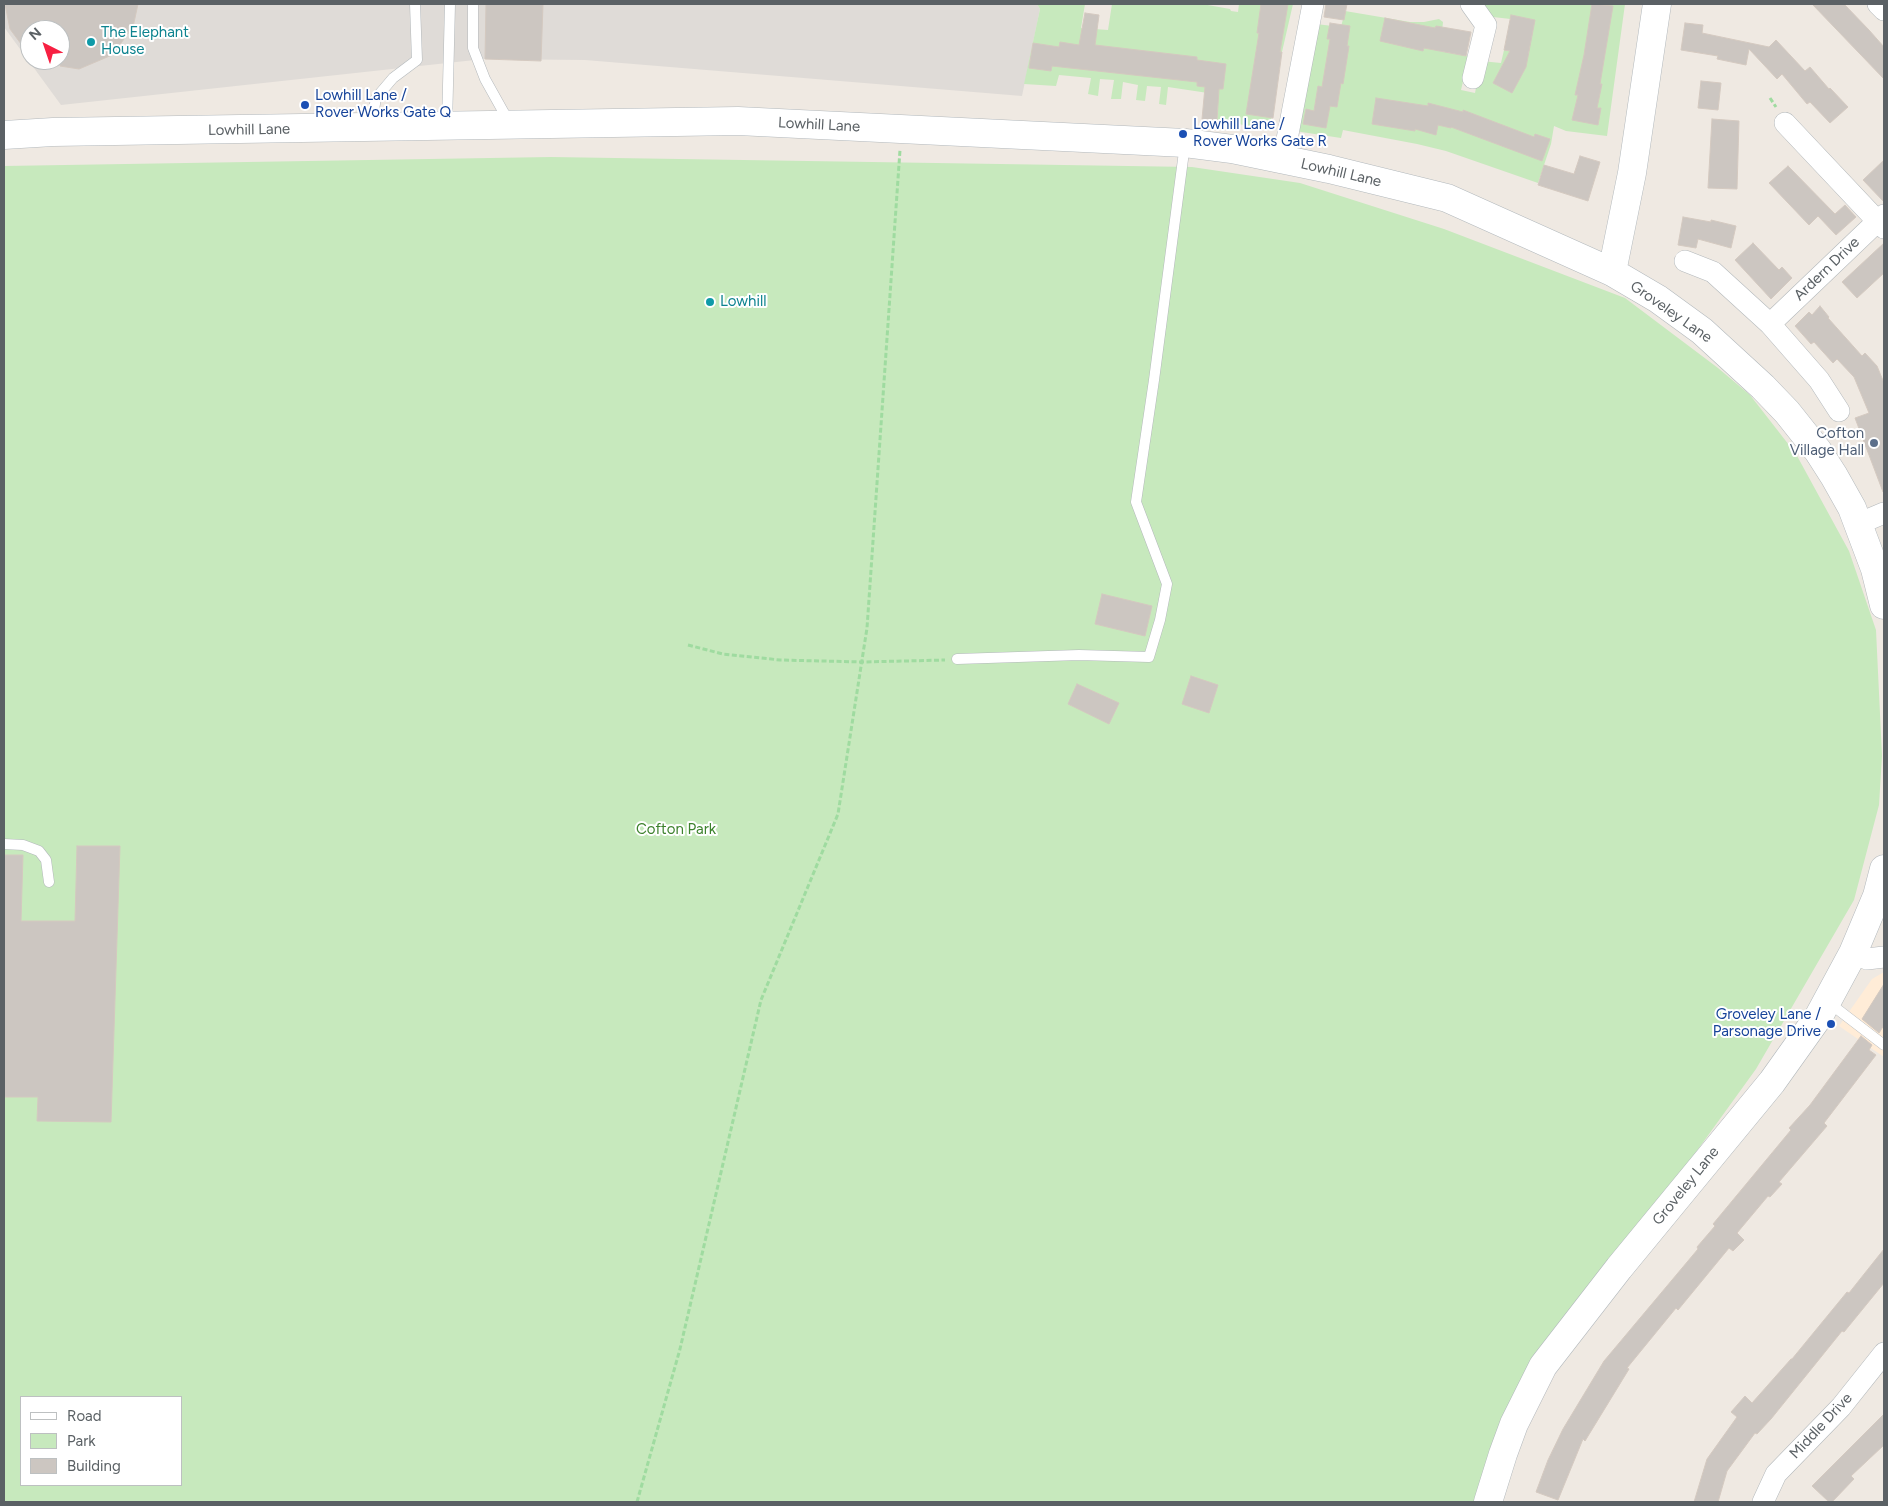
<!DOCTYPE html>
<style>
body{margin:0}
#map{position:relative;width:1888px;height:1506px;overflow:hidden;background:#efe9e2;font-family:Figtree,sans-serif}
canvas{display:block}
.frame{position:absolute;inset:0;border:5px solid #5b6165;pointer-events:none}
.legend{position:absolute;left:20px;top:1396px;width:162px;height:90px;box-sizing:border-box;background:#fff;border:1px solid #bdc0c1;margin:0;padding:6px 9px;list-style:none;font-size:15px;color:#5b6165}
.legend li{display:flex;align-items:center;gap:10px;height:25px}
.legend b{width:25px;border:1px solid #bdc0c1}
.north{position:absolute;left:20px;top:20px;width:50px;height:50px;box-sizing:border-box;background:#fff;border:1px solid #bdc0c1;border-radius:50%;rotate:319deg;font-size:14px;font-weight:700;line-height:20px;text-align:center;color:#5b6165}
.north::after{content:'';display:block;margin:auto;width:18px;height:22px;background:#f72042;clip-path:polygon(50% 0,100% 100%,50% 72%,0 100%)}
</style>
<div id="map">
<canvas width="1888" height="1506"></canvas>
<div class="frame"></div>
<ul class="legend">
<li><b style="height:6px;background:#fff"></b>Road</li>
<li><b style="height:14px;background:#c7e9bd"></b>Park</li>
<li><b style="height:14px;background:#ccc6c1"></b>Building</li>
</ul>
<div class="north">N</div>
</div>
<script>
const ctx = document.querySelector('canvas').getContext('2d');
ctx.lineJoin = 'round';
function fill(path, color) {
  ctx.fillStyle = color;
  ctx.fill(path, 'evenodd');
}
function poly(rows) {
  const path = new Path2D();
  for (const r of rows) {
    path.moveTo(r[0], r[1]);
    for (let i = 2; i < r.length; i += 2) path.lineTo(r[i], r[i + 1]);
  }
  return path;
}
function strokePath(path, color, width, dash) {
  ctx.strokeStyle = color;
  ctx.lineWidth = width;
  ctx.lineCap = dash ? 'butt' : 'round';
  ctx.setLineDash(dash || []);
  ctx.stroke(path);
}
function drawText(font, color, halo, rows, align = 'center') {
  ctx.font = font + ' Figtree,sans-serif';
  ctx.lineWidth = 4;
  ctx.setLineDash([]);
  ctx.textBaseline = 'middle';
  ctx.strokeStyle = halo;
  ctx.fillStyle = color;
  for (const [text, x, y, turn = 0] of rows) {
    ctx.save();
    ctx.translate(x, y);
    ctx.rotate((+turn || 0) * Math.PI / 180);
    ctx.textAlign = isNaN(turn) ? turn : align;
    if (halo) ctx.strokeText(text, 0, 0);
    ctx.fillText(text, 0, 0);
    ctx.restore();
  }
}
fill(poly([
 [1884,972,1884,1057,1839,1026,1872,979]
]), '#ffecd7');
fill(poly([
 [4,4,1037,4,1040,9,1022,96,585,60,484,59,61,105,4,27],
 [30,30,60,30,60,60,30,60]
]), '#dfdbd7');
fill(poly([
 [1037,4,1085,4,1081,28,1108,30,1112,4,1202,4,1230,9,1231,11,1238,12,1239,4,1293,4,1276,78,1270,130,1217,120,1218,105,1207,104,1208,93,1168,87,1166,105,1159,104,1161,87,1147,86,1145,101,1136,100,1138,85,1123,82,1121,99,1111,99,1114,80,1100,79,1098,96,1088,94,1091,78,1059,75,1056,86,1024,84,1040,9],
 [1483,4,1625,4,1607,136,1566,131,1554,126,1551,144,1538,183,1446,151,1417,144,1343,130,1341,138,1295,131,1316,24,1341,27,1345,11,1410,22,1424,22,1439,19,1443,22,1440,51,1469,56,1461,90,1475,93,1481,61,1501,63,1504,50,1528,54,1534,20,1529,19,1528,21,1493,17],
 [551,157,1192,167,1300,183,1444,229,1625,298,1718,368,1750,395,1796,454,1849,551,1876,630,1882,756,1879,805,1854,900,1756,1069,1670,1188,1547,1347,1482,1502,4,1502,4,166],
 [21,1397,181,1397,181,1485,21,1485]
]), '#c7e9bd');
const building = poly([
 [5,4,138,4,133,27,112,55,79,69,60,66,60,30,30,30,30,56,10,29,5,4],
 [486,4,543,4,541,61,485,59,486,4],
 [1261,4,1288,4,1280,52,1282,52,1273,118,1246,114,1259,33,1257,33,1261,4],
 [1326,4,1347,4,1344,20,1324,17,1326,4],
 [1592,4,1613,6,1600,84,1602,84,1597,108,1601,108,1598,125,1572,120,1578,95,1575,95,1584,55,1592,4],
 [1812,4,1844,4,1869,30,1884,47,1884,79,1812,4],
 [1085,13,1099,15,1095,45,1197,57,1197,60,1226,64,1223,89,1219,89,1217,120,1202,119,1205,87,1197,86,1197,82,1052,66,1051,71,1029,68,1033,43,1059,47,1060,42,1079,45,1085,13],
 [1511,15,1535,20,1526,67,1512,93,1493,83,1510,51,1504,50,1511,15],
 [1385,18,1435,28,1436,26,1471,32,1466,56,1424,48,1423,51,1380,41,1385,18],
 [1330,23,1350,26,1347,46,1349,46,1343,84,1341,83,1337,107,1330,106,1326,128,1303,124,1306,109,1314,111,1318,86,1322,87,1330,39,1327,39,1330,23],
 [1685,23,1703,25,1702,33,1769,47,1776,40,1805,71,1810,67,1829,89,1830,88,1848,107,1830,123,1810,102,1807,104,1782,74,1777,79,1749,49,1746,65,1717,59,1718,56,1681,50,1685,23],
 [1701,81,1721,83,1718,110,1698,108,1701,81],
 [1376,98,1428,106,1428,103,1463,112,1463,110,1534,137,1535,134,1550,139,1542,161,1451,127,1451,128,1438,125,1436,135,1415,129,1415,131,1372,124,1376,98],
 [1712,119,1739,121,1737,189,1708,188,1712,119],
 [1580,156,1600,162,1588,201,1538,185,1544,165,1574,174,1580,156],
 [1884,160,1884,202,1863,180,1884,160],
 [1788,166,1835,214,1845,205,1856,217,1836,235,1818,216,1809,225,1769,183,1788,166],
 [1683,217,1711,222,1711,220,1736,226,1731,248,1698,239,1696,248,1678,245,1683,217],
 [1753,243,1779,270,1782,267,1792,278,1771,299,1735,260,1753,243],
 [1884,243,1884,273,1857,298,1842,282,1884,243],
 [1820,306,1829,317,1828,318,1862,356,1865,353,1877,366,1884,383,1884,492,1883,492,1855,418,1869,413,1854,377,1837,359,1833,363,1814,342,1811,344,1795,326,1809,312,1812,315,1820,306],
 [1102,594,1152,606,1145,636,1095,624,1102,594],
 [1191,676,1218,685,1209,713,1182,704,1191,676],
 [1077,684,1119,703,1109,724,1068,704,1077,684],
 [77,846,120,846,111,1122,37,1121,38,1097,4,1097,4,855,23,855,21,921,75,921,77,846],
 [1884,984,1884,1025,1879,1033,1862,1019,1884,984],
 [1861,1036,1872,1045,1869,1050,1876,1055,1824,1123,1827,1126,1779,1182,1782,1184,1770,1197,1768,1196,1737,1233,1744,1240,1733,1251,1729,1248,1678,1310,1676,1308,1627,1368,1629,1369,1585,1441,1583,1439,1558,1500,1536,1492,1548,1460,1563,1429,1604,1361,1698,1249,1697,1247,1715,1226,1713,1224,1791,1130,1789,1128,1810,1105,1861,1036],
 [1884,1249,1884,1283,1844,1332,1842,1331,1771,1419,1757,1434,1755,1433,1727,1471,1718,1502,1694,1502,1707,1459,1737,1417,1731,1412,1745,1396,1752,1403,1791,1359,1792,1359,1847,1292,1849,1293,1884,1249],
 [1884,1414,1884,1445,1851,1476,1854,1479,1832,1502,1829,1502,1812,1486,1884,1414]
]);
fill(building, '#ccc6c1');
strokePath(building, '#d4c9c0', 1);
const lane = poly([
 [473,4,473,48,485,79,509,122],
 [447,126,450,4],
 [371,127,376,98,393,78,417,60,415,4],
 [957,659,1079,655,1149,657,1160,620,1167,584,1136,502,1154,380,1185,144],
 [4,844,23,845,39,851,46,860,49,882],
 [1828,1002,1884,1045]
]);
const street = poly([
 [1471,4,1486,25,1473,78],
 [1878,4,1884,10],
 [1785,123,1884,228],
 [1283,160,1313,4],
 [1685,261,1713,272,1770,324,1819,380,1839,411],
 [1770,324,1884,215],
 [1858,524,1884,513],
 [1853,953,1867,959,1884,957],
 [1763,1502,1776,1474,1841,1407,1884,1353]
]);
const secondary = poly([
 [4,135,53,132,738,121,1185,143,1232,149,1329,169,1447,198,1612,272,1658,299,1702,331,1763,387,1787,412,1818,451,1834,476,1852,508,1875,569,1884,605],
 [1612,272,1632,173,1657,4],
 [1488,1502,1503,1454,1514,1424,1543,1366,1619,1268,1772,1082,1819,1016,1853,953,1877,896,1884,869]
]);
strokePath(lane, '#b3b8bb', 11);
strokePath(street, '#b3b8bb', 22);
strokePath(secondary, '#b2b8bc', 29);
strokePath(poly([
 [1770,98,1776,107],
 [688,645,723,654,780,660,863,662,945,660],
 [637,1502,680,1349,761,1000,838,814,867,628,900,150]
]), '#9fdba0', 3, [5, 2.5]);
strokePath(lane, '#fff', 10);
strokePath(street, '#fff', 21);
strokePath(secondary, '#fff', 28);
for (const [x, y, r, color] of [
 [91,42,5,"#0f9aa8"],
 [305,105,5,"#1a4fb4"],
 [1183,134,5,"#1a4fb4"],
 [710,302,5,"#0f9aa8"],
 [1874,443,5,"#5c6f8a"],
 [1831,1024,5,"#1a4fb4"]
]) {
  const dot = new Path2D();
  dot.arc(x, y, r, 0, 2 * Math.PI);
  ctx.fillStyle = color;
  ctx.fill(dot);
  strokePath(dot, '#fff', 2);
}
drawText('15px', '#0d838f', '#fff', [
 ["The Elephant",101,33],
 ["House",101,50],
 ["Lowhill",720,302]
], 'left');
drawText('15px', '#164399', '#fff', [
 ["Lowhill Lane /",315,96],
 ["Rover Works Gate Q",315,113],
 ["Lowhill Lane /",1193,125],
 ["Rover Works Gate R",1193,142],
 ["Groveley Lane /",1821,1015,"right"],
 ["Parsonage Drive",1821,1032,"right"]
], 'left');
drawText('15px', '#5b6165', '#fff', [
 ["Lowhill Lane",819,125,3],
 ["Lowhill Lane",249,130,-1],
 ["Lowhill Lane",1341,173,13],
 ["Ardern Drive",1827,269,-44],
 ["Groveley Lane",1671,312,35],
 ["Groveley Lane",1686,1186,-51],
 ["Middle Drive",1821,1426,-47]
]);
drawText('15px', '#4e5e75', '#fff', [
 ["Cofton",1864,434],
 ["Village Hall",1864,451]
], 'right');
drawText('15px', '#3d822d', '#fff', [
 ["Cofton Park",676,830]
]);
</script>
